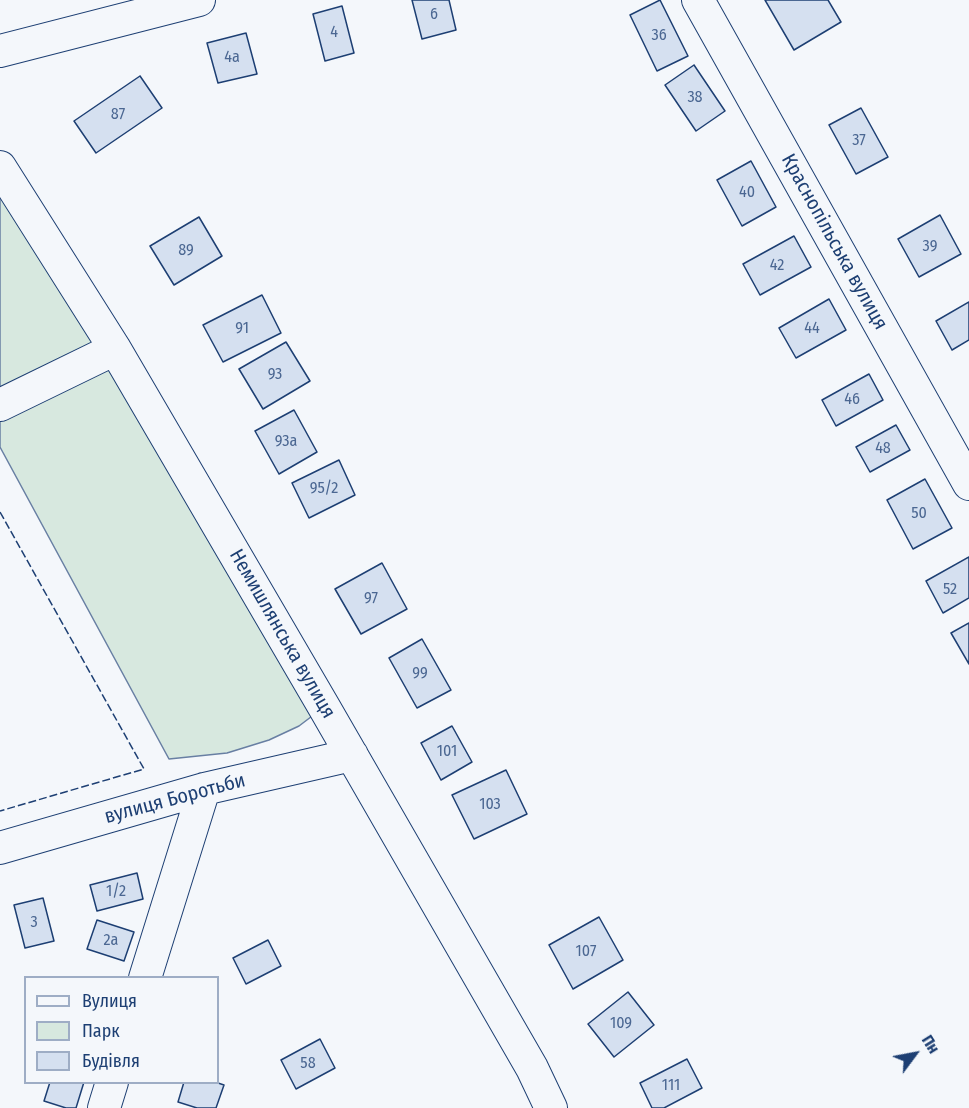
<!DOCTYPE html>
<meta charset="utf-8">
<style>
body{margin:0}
#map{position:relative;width:969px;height:1108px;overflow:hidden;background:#f4f7fb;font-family:"Fira Sans Condensed",sans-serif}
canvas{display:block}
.legend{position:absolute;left:24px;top:976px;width:195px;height:108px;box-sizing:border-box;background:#f4f7fb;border:2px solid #9eadc5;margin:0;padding:8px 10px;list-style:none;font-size:18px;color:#1d3f73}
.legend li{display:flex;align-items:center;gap:12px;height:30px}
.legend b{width:30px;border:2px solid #9eadc5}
.north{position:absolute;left:885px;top:1024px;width:60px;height:60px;-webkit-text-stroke:4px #f4f7fb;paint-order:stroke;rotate:58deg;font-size:16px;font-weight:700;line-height:24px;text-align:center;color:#1d3f73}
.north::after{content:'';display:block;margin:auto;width:21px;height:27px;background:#1d3f73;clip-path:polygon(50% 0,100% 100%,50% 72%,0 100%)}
</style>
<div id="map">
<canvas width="969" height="1108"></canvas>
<ul class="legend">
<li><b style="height:8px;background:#f4f7fb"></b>Вулиця</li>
<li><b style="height:16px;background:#d7e8df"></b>Парк</li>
<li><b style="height:16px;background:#d5e0f0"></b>Будівля</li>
</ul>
<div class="north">Пн</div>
</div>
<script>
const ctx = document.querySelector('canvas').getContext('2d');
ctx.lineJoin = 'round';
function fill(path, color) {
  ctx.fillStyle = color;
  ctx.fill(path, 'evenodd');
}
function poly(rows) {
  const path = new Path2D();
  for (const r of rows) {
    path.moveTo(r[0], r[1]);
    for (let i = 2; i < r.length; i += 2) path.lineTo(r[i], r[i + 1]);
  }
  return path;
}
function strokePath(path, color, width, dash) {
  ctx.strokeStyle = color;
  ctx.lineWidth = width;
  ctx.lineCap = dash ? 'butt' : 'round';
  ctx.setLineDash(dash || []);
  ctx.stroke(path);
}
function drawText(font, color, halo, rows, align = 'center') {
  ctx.font = font + ' "Fira Sans Condensed",sans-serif';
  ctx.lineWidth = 4.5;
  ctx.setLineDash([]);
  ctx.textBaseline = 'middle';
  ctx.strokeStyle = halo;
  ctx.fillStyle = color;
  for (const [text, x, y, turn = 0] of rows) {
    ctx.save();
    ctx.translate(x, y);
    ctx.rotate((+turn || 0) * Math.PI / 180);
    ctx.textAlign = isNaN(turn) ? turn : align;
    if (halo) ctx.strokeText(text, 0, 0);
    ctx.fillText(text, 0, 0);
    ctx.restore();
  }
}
const green = poly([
 [0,168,324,707,299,726,269,740,227,753,169,759,0,447,0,168]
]);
fill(green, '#d7e8df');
strokePath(green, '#687fa3', 1.5);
const building = poly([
 [412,0,449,0,456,30,422,39,412,0],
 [660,0,688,56,657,71,630,15,660,0],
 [765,0,828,0,841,22,794,50,765,0],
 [342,6,354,53,325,61,313,14,342,6],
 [246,33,257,74,218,83,207,43,246,33],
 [694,65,725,111,696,131,665,85,694,65],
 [140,76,162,108,96,153,74,121,140,76],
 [861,108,888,157,856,174,829,125,861,108],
 [751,161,776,207,742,226,717,180,751,161],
 [940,215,961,254,919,277,898,239,940,215],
 [199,217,222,256,174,285,150,246,199,217],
 [794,236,811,267,760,295,743,264,794,236],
 [262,295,281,333,223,362,203,325,262,295],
 [829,299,846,330,796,358,779,328,829,299],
 [969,302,969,340,952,350,936,321,969,302],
 [286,342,310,381,263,409,239,369,286,342],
 [869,374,883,400,836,426,822,400,869,374],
 [294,410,317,452,279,474,255,431,294,410],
 [896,425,910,450,870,472,856,447,896,425],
 [339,460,355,495,309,518,292,483,339,460],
 [925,479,952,528,913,549,887,500,925,479],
 [969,557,969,598,943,613,926,581,969,557],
 [382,563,407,609,361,634,335,589,382,563],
 [969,623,969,664,951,633,969,623],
 [422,639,451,690,417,708,389,658,422,639],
 [452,726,472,762,441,780,421,743,452,726],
 [506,770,527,814,474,839,452,795,506,770],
 [137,873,143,899,97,911,90,885,137,873],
 [43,898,54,941,25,948,14,905,43,898],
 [599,917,623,960,573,989,549,945,599,917],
 [97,920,134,932,124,961,87,949,97,920],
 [268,940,281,966,246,984,233,958,268,940],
 [628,992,654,1025,614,1057,588,1024,628,992],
 [320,1039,335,1068,296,1089,281,1060,320,1039],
 [687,1059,702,1088,664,1108,652,1108,640,1083,687,1059],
 [50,1082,84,1082,76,1108,66,1108,44,1101,50,1082],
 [184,1082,215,1082,224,1085,216,1108,197,1108,178,1102,184,1082]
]);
fill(building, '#d5e0f0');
strokePath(building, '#1d3f73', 1.5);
const minor = poly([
 [698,0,969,484],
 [0,51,199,0],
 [0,167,115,349,324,707,532,1068,551,1108],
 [0,405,115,349],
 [0,848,204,789,352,755],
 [145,978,204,789],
 [104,1108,112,1082]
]);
strokePath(minor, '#1d3f73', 34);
strokePath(minor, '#f4f7fb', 32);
strokePath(poly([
 [0,512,144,769,0,811]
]), '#1d3f73', 1.5, [8, 3]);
drawText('16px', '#4b6792', null, [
 ["6",434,15],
 ["4",334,33],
 ["36",659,36],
 ["4а",232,58],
 ["38",695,98],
 ["87",118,115],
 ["37",859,141],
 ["40",747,193],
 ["39",930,247],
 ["89",186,251],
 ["42",777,266],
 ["91",242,329],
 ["44",812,329],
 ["93",275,375],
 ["46",852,400],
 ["93а",286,442],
 ["48",883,449],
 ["95/2",324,489],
 ["50",919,514],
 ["52",950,590],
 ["97",371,599],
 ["99",420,674],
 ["101",447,752],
 ["103",490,805],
 ["1/2",116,892],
 ["3",34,923],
 ["2а",111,941],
 ["107",586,952],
 ["109",621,1024],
 ["58",308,1064],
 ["111",671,1086]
]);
drawText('20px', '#1d3f73', '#f4f7fb', [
 ["Краснопільська вулиця",834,242,61],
 ["Немишлянська вулиця",282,634,60],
 ["вулиця Боротьби",175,799,-15]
]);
</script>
